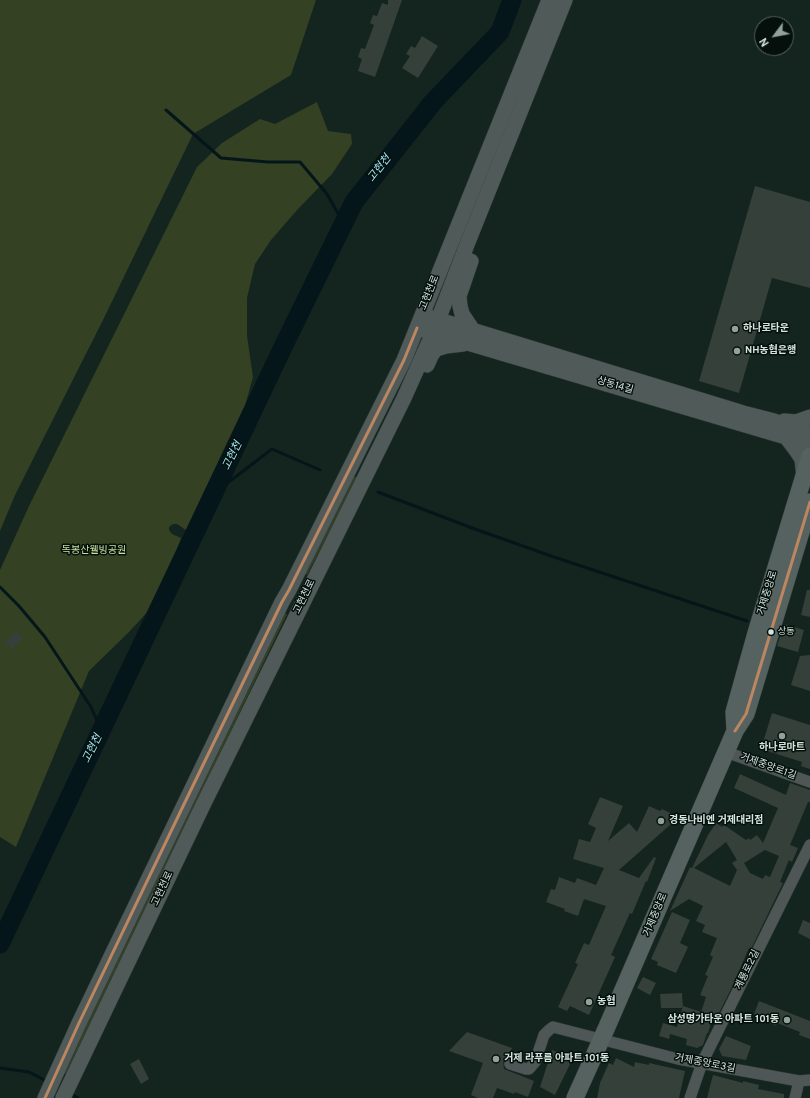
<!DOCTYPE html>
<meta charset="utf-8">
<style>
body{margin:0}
#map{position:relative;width:810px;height:1098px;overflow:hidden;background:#14241f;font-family:Overpass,sans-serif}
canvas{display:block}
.north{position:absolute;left:754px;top:16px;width:40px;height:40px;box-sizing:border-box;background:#05100c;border:1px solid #586560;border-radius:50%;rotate:238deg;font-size:11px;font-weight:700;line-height:16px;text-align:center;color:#d4e4de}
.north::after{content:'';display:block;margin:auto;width:14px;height:18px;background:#91a19b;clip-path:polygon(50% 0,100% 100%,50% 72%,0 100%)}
</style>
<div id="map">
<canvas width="810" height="1098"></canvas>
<div class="north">N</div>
</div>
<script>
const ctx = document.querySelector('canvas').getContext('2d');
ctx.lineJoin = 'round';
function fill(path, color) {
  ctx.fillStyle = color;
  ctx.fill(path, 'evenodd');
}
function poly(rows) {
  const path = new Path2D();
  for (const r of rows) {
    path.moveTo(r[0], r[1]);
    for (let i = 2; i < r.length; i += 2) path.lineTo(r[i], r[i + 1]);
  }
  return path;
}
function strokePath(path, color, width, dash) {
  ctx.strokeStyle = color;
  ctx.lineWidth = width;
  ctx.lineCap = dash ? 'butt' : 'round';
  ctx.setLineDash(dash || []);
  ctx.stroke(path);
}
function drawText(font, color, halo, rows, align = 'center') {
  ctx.font = font + ' Overpass,"Noto Sans KR",sans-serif';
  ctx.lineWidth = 3;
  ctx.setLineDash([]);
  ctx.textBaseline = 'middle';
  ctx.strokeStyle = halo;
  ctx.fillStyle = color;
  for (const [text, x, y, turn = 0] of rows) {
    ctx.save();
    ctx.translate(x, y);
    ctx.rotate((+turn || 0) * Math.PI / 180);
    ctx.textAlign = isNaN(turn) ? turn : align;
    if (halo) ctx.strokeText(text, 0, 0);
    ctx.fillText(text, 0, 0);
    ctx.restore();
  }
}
fill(poly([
 [0,0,316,0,291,75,193,134,104,318,15,495,0,531],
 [317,102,328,131,351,134,352,144,332,174,298,209,271,240,255,264,247,298,247,336,253,377,243,413,229,446,213,473,211,488,186,530,177,524,173,524,169,527,169,530,172,534,181,538,167,578,151,608,129,632,89,671,16,847,0,837,0,570,29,506,197,167,222,143,260,119,275,124],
 [352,475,357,478,307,575,302,572],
 [282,612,287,614,66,1074,61,1072]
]), '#344123');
strokePath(poly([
 [166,110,221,158,268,162,300,162,327,194,344,224],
 [378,492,472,528,554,557,747,621],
 [213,494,272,449,320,470],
 [0,587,19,606,45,637,91,707,101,730],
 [0,1068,29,1072,48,1082],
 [69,1093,78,1098]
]), '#05161a', 3);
strokePath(poly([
 [0,944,283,347,354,202,433,102,500,32,512,0]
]), '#05161a', 19);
fill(poly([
 [388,0,402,0,375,77,358,71,362,59,358,57,361,48,365,49,374,25,370,23,373,15,377,16,382,3,388,5],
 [422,36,438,46,418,78,402,68,410,56,406,54,411,46,415,48],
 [755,186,810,202,810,288,772,278,739,393,699,381],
 [807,590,810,590,810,617,801,615],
 [784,624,804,630,798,652,777,646],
 [16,631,23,638,12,649,5,642],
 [810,655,810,691,791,685,800,656],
 [772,713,810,725,810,769,801,766,802,762,761,749],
 [740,774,786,795,790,783,810,790,810,802,808,802,790,845,798,848,792,862,789,860,780,882,783,883,751,949,749,948,731,989,718,1015,714,1014,708,1033,707,1033,703,1045,697,1048,686,1045,687,1039,670,1034,669,1039,659,1036,663,1023,677,1027,683,1006,701,1012,706,997,700,995,708,976,705,975,713,957,710,955,717,938,702,932,705,925,696,921,703,906,689,899,670,911,690,867,692,868,708,835,716,823,722,827,724,825,746,840,749,838,750,840,757,835,763,843,778,808,734,788],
 [726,842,737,860,732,863,737,870,730,886,694,868],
 [765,850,779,856,770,877,765,875,763,879,750,873,744,863],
 [600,797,623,806,608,841,629,823,637,832,649,806,660,811,662,809,679,817,619,870,639,878,654,857,656,858,647,882,646,881,632,914,630,913,611,955,615,957,589,1015,570,1006,567,1011,558,1007,578,964,575,963,584,943,589,945,606,906,584,899,578,916,564,911,565,909,546,902,551,889,555,890,559,877,575,883,577,878,596,885,604,868,573,859,579,839,590,842,596,828,588,824],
 [672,912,690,920,680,943,688,947,676,973,657,965,658,962,651,959],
 [803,920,810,923,810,939,798,933],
 [643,977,656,983,650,995,637,988],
 [682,993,683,1008,661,1008,660,994],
 [759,1001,810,1021,810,1039,799,1035,800,1032,777,1023,776,1026,765,1021,766,1019,754,1014],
 [467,1032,512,1048,508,1057,503,1062,504,1069,534,1081,528,1097,515,1092,514,1094,497,1088,493,1098,478,1098,471,1095,483,1063,449,1051],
 [726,1036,751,1046,746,1060,722,1056,719,1049],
 [552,1050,573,1058,555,1095,540,1087],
 [616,1058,634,1067,635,1062,649,1065,649,1063,685,1071,679,1098,597,1098,600,1083,609,1063,613,1065],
 [139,1059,149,1079,141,1084,130,1064],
 [713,1075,743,1083,743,1081,759,1085,758,1089,784,1094,784,1098,707,1098]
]), '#35403a');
const street = poly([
 [726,752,810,782],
 [510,1064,526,1069,529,1069,535,1062,544,1035,549,1030,553,1027,678,1059,799,1081,810,1080],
 [690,1098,702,1063,810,845],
 [795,1098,799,1081]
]);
const secondary = poly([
 [471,261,459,296,460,306,462,314,472,329],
 [429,317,743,413,774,421,806,432,810,435],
 [424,330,786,437,803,443,810,450],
 [427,365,432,354,436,349,446,346,463,344],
 [784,421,796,422,810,417],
 [786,437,796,450,802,459,804,478],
 [45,1098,79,1023,282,602,289,590,404,360,549,0],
 [63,1098,203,805,404,398,433,333,468,242,565,0]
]);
const primary = poly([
 [735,731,734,712,756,633,810,456],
 [575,1098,606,1029,735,731,746,714,810,502]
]);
strokePath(street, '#313d39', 12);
strokePath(secondary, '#313d39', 16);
strokePath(primary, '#313d39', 18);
strokePath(street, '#4e5756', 11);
strokePath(secondary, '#4f5a59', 15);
strokePath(primary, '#556260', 17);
strokePath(poly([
 [735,731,746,714,810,502],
 [45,1098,79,1023,187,798,282,602,289,590,404,360,417,328]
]), '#bb8660', 3);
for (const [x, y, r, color] of [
 [735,329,4,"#91a19b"],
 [737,351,4,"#91a19b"],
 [771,632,3.5,"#d4e4de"],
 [782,736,4,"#91a19b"],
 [661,821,4,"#91a19b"],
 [589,1002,4,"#91a19b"],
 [787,1020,4,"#91a19b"],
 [496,1059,4,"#91a19b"]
]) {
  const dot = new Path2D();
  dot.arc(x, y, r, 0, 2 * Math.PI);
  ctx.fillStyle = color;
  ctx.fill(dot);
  strokePath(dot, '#05100c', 1.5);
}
drawText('9px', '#d4e4de', '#05100c', [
 ["상동",778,632]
], 'left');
drawText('10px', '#d4e4de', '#05100c', [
 ["고현천로",430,293,-68],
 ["상동14길",615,386,16],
 ["거제중앙로",768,593,-73],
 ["고현천로",305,597,-64],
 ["거제중앙로1길",768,767,20],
 ["고현천로",163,889,-65],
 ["거제중앙로",656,915,-67],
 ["계룡로2길",748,970,-64],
 ["거제중앙로3길",705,1064,11]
]);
drawText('bold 10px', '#d4e4de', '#05100c', [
 ["하나로타운",743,329],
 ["NH농협은행",745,351],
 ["하나로마트",782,748,"center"],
 ["경동나비엔 거제대리점",669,821],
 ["농협",597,1002],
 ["삼성명가타운 아파트 101동",779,1020,"right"],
 ["거제 라푸름 아파트 101동",504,1059]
], 'left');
drawText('10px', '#c7e19d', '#05100c', [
 ["독봉산웰빙공원",94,551]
]);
drawText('italic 11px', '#a2ebfd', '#05100c', [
 ["고현천",380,169,-52],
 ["고현천",233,456,-64],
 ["고현천",93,749,-64]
]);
</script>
